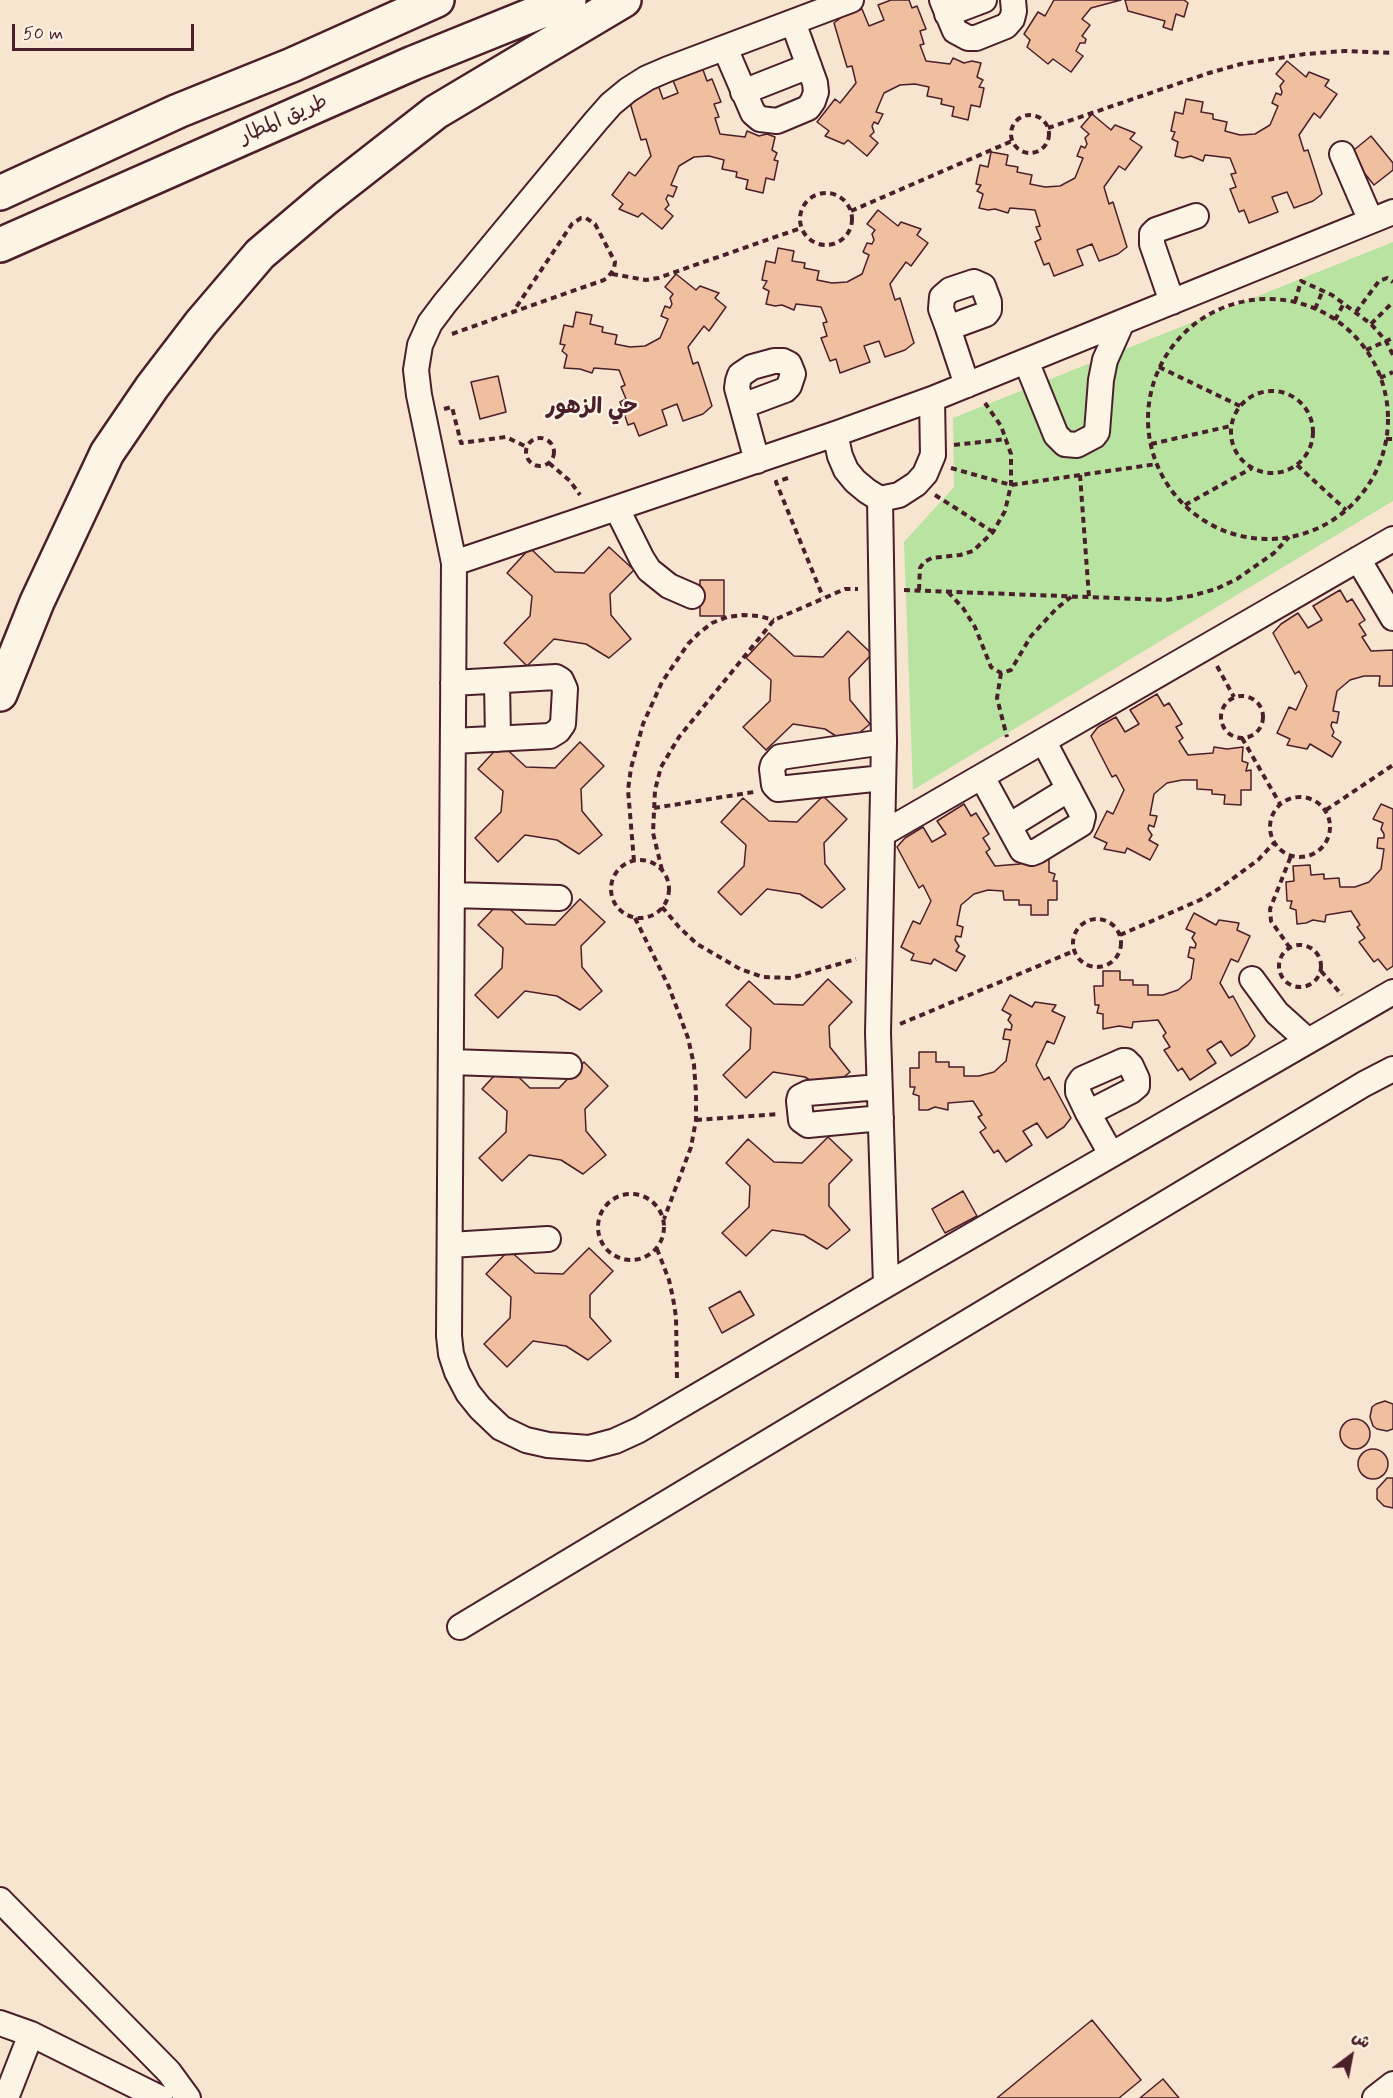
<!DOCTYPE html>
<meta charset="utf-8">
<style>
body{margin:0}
#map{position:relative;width:1393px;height:2098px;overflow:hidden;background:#f8e5d0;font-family:Mynerve,"Playpen Sans Arabic",sans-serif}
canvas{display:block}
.north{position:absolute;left:1321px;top:2026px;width:60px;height:60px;-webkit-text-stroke:4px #fcf5e5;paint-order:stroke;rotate:32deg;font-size:16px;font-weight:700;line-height:24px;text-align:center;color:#4a1f2b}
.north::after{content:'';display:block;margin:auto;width:21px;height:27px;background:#4a1f2b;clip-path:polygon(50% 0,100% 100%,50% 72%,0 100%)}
.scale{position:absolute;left:12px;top:24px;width:182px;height:27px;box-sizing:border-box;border:3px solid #4a1f2b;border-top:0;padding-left:8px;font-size:18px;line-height:21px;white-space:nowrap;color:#4a1f2b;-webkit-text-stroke:4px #fcf5e5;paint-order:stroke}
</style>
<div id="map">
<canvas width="1393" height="2098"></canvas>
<div class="north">ش</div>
<div class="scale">50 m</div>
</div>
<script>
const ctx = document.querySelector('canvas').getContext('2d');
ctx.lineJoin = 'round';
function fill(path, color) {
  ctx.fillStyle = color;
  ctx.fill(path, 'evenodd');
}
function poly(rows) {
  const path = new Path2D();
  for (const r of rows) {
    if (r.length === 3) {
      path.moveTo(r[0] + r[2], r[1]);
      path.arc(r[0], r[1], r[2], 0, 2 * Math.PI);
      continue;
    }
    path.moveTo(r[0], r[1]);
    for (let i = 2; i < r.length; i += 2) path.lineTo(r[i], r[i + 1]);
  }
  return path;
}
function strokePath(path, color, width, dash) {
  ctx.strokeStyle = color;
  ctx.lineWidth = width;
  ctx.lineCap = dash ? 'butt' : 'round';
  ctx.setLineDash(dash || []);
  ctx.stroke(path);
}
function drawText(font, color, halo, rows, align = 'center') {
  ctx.font = font + ' Mynerve,"Playpen Sans Arabic",sans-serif';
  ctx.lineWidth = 4.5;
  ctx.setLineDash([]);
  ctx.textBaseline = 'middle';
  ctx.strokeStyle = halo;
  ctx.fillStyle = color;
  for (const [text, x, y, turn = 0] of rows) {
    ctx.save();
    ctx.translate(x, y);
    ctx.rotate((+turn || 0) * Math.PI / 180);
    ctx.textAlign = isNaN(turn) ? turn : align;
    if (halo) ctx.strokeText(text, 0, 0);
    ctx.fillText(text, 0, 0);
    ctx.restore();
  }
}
fill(poly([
 [1393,242,1393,501,913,790,904,542,954,487,953,418]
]), '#b8e3a0');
const building = poly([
 [891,0,909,0,912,8,917,6,926,29,920,31,924,44,920,45,926,61,950,64,953,58,964,63,972,61,981,63,977,77,983,80,979,87,984,88,980,107,971,105,968,120,952,116,954,107,941,104,942,99,927,96,929,87,915,84,900,85,884,93,876,112,883,114,878,124,874,122,872,126,874,132,870,136,878,143,867,156,848,140,844,144,825,136,829,131,817,122,835,99,840,103,856,83,852,66,847,67,834,23,843,16,862,9,869,26,884,20,878,5,891,0],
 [1054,0,1121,0,1091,8,1082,19,1090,25,1082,36,1086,39,1085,43,1080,43,1076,51,1083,56,1071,72,1053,59,1048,64,1027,47,1030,40,1024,34,1038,12,1045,16,1054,0],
 [1125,0,1184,0,1188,3,1184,17,1176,14,1172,30,1163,27,1165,21,1128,11,1125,0],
 [1287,61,1306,77,1309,72,1329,80,1325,86,1337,94,1320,118,1314,113,1299,135,1304,151,1308,150,1322,194,1313,201,1294,208,1287,192,1272,197,1278,212,1249,223,1244,210,1239,212,1230,189,1236,187,1231,174,1236,173,1230,158,1205,155,1203,161,1191,156,1183,158,1175,156,1178,142,1172,139,1175,132,1171,131,1175,112,1183,114,1186,99,1203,102,1201,112,1213,114,1213,119,1227,122,1225,131,1240,135,1255,134,1270,125,1278,106,1272,103,1276,93,1281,95,1282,92,1280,86,1284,81,1276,74,1287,61],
 [702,67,707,81,712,79,721,102,714,104,719,117,715,118,720,134,745,137,747,131,759,136,767,134,775,137,772,150,777,153,774,160,778,161,774,180,766,178,763,193,746,189,748,180,736,177,737,172,722,169,724,160,709,156,694,157,679,166,671,185,677,187,673,197,668,195,666,199,669,205,665,209,673,216,662,229,642,213,638,217,619,209,623,204,612,195,629,172,635,176,651,156,646,139,641,140,628,96,657,82,663,99,678,93,672,78,702,67],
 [1092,114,1111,130,1115,125,1135,133,1130,139,1142,147,1125,170,1119,166,1104,187,1109,204,1113,202,1127,247,1118,254,1099,261,1092,244,1077,250,1083,265,1054,276,1049,263,1044,265,1035,242,1041,239,1036,227,1040,226,1035,210,1010,208,1008,213,995,209,988,210,979,208,983,194,977,191,981,185,976,184,980,165,988,167,991,152,1008,155,1006,165,1018,167,1017,172,1032,175,1030,184,1045,187,1060,186,1075,178,1083,158,1077,156,1081,146,1085,148,1087,144,1085,138,1089,134,1081,127,1092,114],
 [1371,136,1393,163,1393,170,1374,185,1349,154,1371,136],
 [878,210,898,226,901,222,921,229,917,235,928,243,911,266,906,262,890,284,895,300,900,298,914,343,905,350,885,357,879,341,864,346,870,362,840,373,836,359,830,361,821,338,827,336,823,323,827,322,821,307,796,304,794,310,782,305,775,306,766,304,769,291,763,288,767,281,762,280,766,261,775,263,778,248,794,251,792,261,805,263,804,268,819,271,817,280,832,283,847,282,862,274,869,255,863,252,867,243,872,244,874,240,872,234,875,230,867,224,878,210],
 [676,274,696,290,700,286,719,293,715,298,726,307,709,331,704,326,688,347,693,364,698,362,712,406,703,414,683,421,677,404,662,410,667,425,639,436,634,423,628,425,620,402,626,399,621,387,625,385,619,370,594,368,592,373,580,369,564,368,567,355,562,351,565,345,560,344,564,325,573,327,576,312,592,315,590,324,603,327,602,332,617,335,615,344,630,347,645,346,660,338,668,319,661,316,665,306,670,308,672,304,670,298,673,294,665,287,676,274],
 [498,376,506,412,480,419,471,382,498,376],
 [609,547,634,570,610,594,611,615,631,639,609,658,586,644,554,639,527,666,504,643,530,616,532,596,507,573,530,548,555,572,584,573,609,547],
 [700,580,724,580,724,616,700,616,700,580],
 [1340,590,1347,602,1352,599,1365,620,1359,624,1366,635,1362,637,1371,651,1393,650,1393,686,1379,686,1380,676,1364,676,1350,680,1337,691,1333,711,1339,712,1337,723,1332,722,1331,726,1334,732,1332,736,1341,742,1332,757,1310,744,1307,749,1287,745,1290,739,1277,733,1289,707,1296,710,1307,686,1299,671,1295,674,1273,633,1281,624,1298,613,1308,628,1322,620,1313,606,1340,590],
 [848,631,872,654,849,678,850,700,870,724,847,743,825,729,793,724,766,750,743,727,770,701,771,680,746,658,769,633,794,656,823,657,848,631],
 [1157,694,1164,706,1169,703,1182,724,1176,727,1183,738,1179,741,1188,755,1213,753,1214,747,1227,749,1243,747,1242,761,1248,763,1246,771,1251,770,1251,790,1241,790,1241,805,1224,804,1225,795,1212,794,1212,790,1197,789,1197,780,1182,780,1167,783,1154,794,1150,815,1157,816,1154,827,1149,825,1148,829,1152,835,1149,840,1158,845,1150,860,1127,848,1125,853,1104,849,1107,843,1094,837,1107,811,1113,814,1124,790,1116,775,1112,777,1091,736,1098,727,1116,717,1125,732,1139,724,1130,710,1157,694],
 [580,742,604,766,581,789,582,811,602,835,579,854,557,840,525,835,498,862,475,838,501,812,503,791,478,769,501,744,526,767,555,768,580,742],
 [823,796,847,819,824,843,825,864,845,889,822,908,800,894,767,889,741,915,718,892,744,866,746,845,721,822,743,798,769,821,797,822,823,796],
 [964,804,971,816,976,813,989,834,983,838,990,849,986,852,995,866,1020,864,1021,858,1049,858,1049,872,1055,874,1053,881,1057,881,1057,900,1048,900,1048,915,1031,915,1031,905,1019,905,1019,900,1004,900,1003,891,988,890,974,894,961,905,957,925,963,927,961,937,956,936,955,940,959,946,956,951,965,956,956,971,934,959,931,964,911,960,914,954,901,947,913,921,920,924,931,901,923,885,919,888,897,847,905,838,923,827,932,842,946,834,937,821,964,804],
 [1381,804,1393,809,1393,966,1387,970,1378,959,1374,962,1359,942,1365,938,1357,927,1360,925,1351,911,1326,915,1325,922,1313,920,1306,923,1297,924,1296,910,1290,908,1292,901,1287,901,1286,882,1294,881,1293,866,1310,865,1311,875,1324,874,1324,879,1339,878,1340,887,1355,887,1369,882,1381,869,1384,849,1377,848,1378,838,1384,838,1384,834,1381,829,1383,823,1373,819,1381,804],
 [580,899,605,922,581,946,582,967,602,991,580,1010,557,996,525,991,498,1018,475,995,502,968,503,948,478,925,501,901,526,924,555,925,580,899],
 [1194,913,1216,925,1219,920,1239,923,1237,930,1250,936,1238,962,1231,959,1220,983,1229,998,1233,996,1255,1036,1248,1045,1231,1056,1221,1041,1207,1050,1216,1063,1190,1080,1182,1068,1178,1071,1164,1050,1170,1047,1163,1036,1166,1033,1158,1020,1133,1022,1132,1028,1119,1026,1103,1029,1103,1014,1097,1013,1099,1005,1095,1005,1094,986,1103,986,1103,971,1120,971,1120,980,1133,980,1133,985,1148,985,1148,995,1163,995,1178,990,1191,979,1194,959,1188,957,1190,947,1195,948,1196,944,1192,938,1195,933,1186,929,1194,913],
 [828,979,852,1002,829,1026,830,1047,850,1072,827,1091,805,1077,773,1072,746,1098,723,1075,750,1049,751,1028,726,1005,749,981,774,1004,803,1005,828,979],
 [1010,995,1032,1007,1035,1002,1056,1005,1052,1011,1065,1017,1054,1044,1047,1041,1036,1065,1044,1080,1049,1077,1071,1118,1064,1127,1047,1138,1037,1123,1023,1131,1032,1145,1006,1162,998,1150,994,1153,980,1132,986,1128,978,1117,982,1115,973,1101,948,1103,948,1110,935,1107,928,1110,919,1110,919,1096,913,1094,915,1087,910,1087,910,1068,919,1068,919,1052,936,1052,936,1062,949,1062,949,1067,964,1067,964,1076,979,1076,994,1072,1006,1061,1010,1040,1003,1039,1005,1029,1011,1030,1012,1025,1008,1020,1011,1015,1002,1010,1010,995],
 [584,1062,608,1086,585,1109,586,1131,606,1155,583,1174,561,1160,529,1155,502,1181,479,1158,506,1132,507,1111,482,1089,505,1064,530,1088,559,1088,584,1062],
 [828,1137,852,1160,829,1184,829,1206,850,1230,827,1249,804,1235,772,1230,746,1256,722,1233,749,1207,750,1186,726,1163,748,1139,774,1162,802,1163,828,1137],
 [963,1191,977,1216,945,1233,932,1209,963,1191],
 [589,1248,613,1271,590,1295,590,1317,611,1341,588,1360,566,1346,533,1341,507,1367,484,1344,510,1318,511,1297,486,1274,509,1250,535,1273,563,1274,589,1248],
 [740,1291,754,1315,722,1333,709,1308,740,1291],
 [1385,1401,1393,1404,1393,1429,1387,1431,1377,1429,1373,1426,1370,1417,1372,1407,1376,1404,1385,1401],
 [1355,1434,15],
 [1373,1464,15],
 [1387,1478,1393,1478,1393,1508,1384,1506,1377,1499,1377,1489,1387,1478],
 [1092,2020,1141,2080,1119,2098,997,2098,1092,2020],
 [1163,2079,1179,2098,1140,2098,1163,2079]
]);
fill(building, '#efbf9f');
strokePath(building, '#4a1f2b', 1.5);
const minor = poly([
 [851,0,668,69,647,78,628,90,611,104,596,121,445,303,430,323,420,345,416,370,419,395,454,563,449,1336,451,1354,457,1372,468,1393,480,1408,501,1428,526,1440,548,1445,589,1448,615,1441,639,1430,886,1285,1393,992],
 [942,0,955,31,968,38,976,38,1006,26,1012,19,1014,11,1013,0],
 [947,14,984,0],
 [725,48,753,113,760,119,777,121,808,108,813,101,816,92,815,83,793,22],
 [743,92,809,66],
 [1342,154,1371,221],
 [974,282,983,286,989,302,989,310,986,314,948,328,941,309,942,297,950,290,974,282],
 [1172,302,1152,244,1152,234,1156,230,1196,216],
 [948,328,967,385],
 [1026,361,1056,435,1065,444,1077,445,1094,436,1097,432,1101,380,1105,360,1122,322],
 [742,406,785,390,789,386,793,374,789,364,783,361,774,361,752,367,740,375,738,381,737,388,742,406,757,461],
 [835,434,840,456,846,470,855,481,867,491,880,499,899,495,916,484,925,474,933,455,932,399],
 [880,499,884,742,878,1033,886,1285],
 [617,509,642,559,649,570,669,586,692,596],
 [1358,559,1393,618],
 [454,563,835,434,932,399,1393,212],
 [497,681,498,739],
 [453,741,550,736,558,731,563,724,565,689,561,680,556,677,453,683],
 [982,777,1022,850,1032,853,1037,851,1081,824,1083,816,1044,742],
 [883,778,778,789,774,785,772,769,773,765,780,757,884,742],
 [1009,826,1069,789],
 [882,834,1393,539],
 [452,895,559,898],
 [1252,979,1277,1013,1308,1041],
 [1123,1061,1126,1061,1131,1066,1137,1079,1137,1086,1131,1091,1088,1113,1078,1092,1078,1085,1082,1079,1123,1061],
 [451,1062,569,1066],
 [879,1087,808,1093,800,1097,799,1101,801,1120,808,1125,881,1118],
 [1088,1113,1111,1154],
 [450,1245,548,1239],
 [460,1627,1364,1084,1393,1069],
 [0,1900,169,2072,188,2098],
 [0,2023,31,2034,160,2098],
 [6,2098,31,2034],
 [1375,2098,1393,2084]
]);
const highway = poly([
 [0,193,178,111,292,65,437,0],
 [0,245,413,63,569,0],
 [0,694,37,602,107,453,152,387,201,323,260,254,326,198,436,112,624,0]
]);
strokePath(minor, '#4a1f2b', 28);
strokePath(highway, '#4a1f2b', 38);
strokePath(poly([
 [1030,134,19],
 [1048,128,1209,73,1241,64,1305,54,1345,51,1393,53],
 [826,219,26],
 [851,211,1012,141],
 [612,274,646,280,658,278,801,228],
 [1268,419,120],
 [1295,302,1301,281,1332,295,1371,324,1386,341,1393,355],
 [1315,309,1323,290],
 [1356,312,1379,281,1387,278,1393,282],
 [1335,320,1344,303],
 [1371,324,1393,302],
 [452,334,513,312,604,280,608,277,614,269,615,262,595,224,586,218,581,218,572,224,513,312],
 [1366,350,1393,338],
 [1159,367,1240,406],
 [1380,378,1393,372],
 [1272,432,41],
 [444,409,452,407,461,443,506,437,527,447],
 [540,452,14],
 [1386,439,1393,439],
 [1151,444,1231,426],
 [954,445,1007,439],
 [549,463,570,481,580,495],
 [1297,465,1346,510],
 [951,468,1011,485,1157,464],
 [1080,475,1089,597],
 [788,478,776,482,823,597],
 [935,495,993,532],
 [1185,505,1252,468],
 [904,590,1166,600,1191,596,1216,589,1237,579,1274,553,1289,537],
 [919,590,920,568,924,562,932,558,960,555,973,551,993,532,1005,511,1011,485,1011,454,1001,426,985,403],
 [948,592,963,608,975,627,991,667,1001,673,1011,670,1031,636,1057,608,1071,597],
 [1217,666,1234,697],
 [1001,673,997,698,1007,737],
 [1242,717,21],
 [1242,738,1280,804],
 [1300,827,30],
 [654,808,754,792],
 [1326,810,1393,765],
 [640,889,29],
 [634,861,628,790,631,768,643,724,662,682,688,644,699,633,712,623,727,617,743,615,759,616,774,620],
 [662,870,653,833,655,790,661,767,679,737,774,620,845,589,858,589],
 [662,907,679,927,697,944,740,969,763,977,791,978,856,959],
 [635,918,669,987,688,1038,694,1065,696,1093,696,1120,691,1147,664,1219],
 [1097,943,24],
 [1120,935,1200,900,1220,888,1258,860,1274,843],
 [1300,966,21],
 [1290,948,1271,921,1270,909,1291,856],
 [1321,971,1342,995],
 [900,1024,1074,951],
 [696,1120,779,1114],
 [631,1227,33],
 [657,1249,669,1280,673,1298,676,1317,677,1380]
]), '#4a1f2b', 4, [6, 4.5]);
strokePath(minor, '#fcf5e5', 24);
strokePath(highway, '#fcf5e5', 33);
drawText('21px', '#4a1f2b', '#fcf5e5', [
 ["طريق المطار",284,120,-24]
]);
drawText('bold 22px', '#4a1f2b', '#fcf5e5', [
 ["حي الزهور",592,408]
]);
</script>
